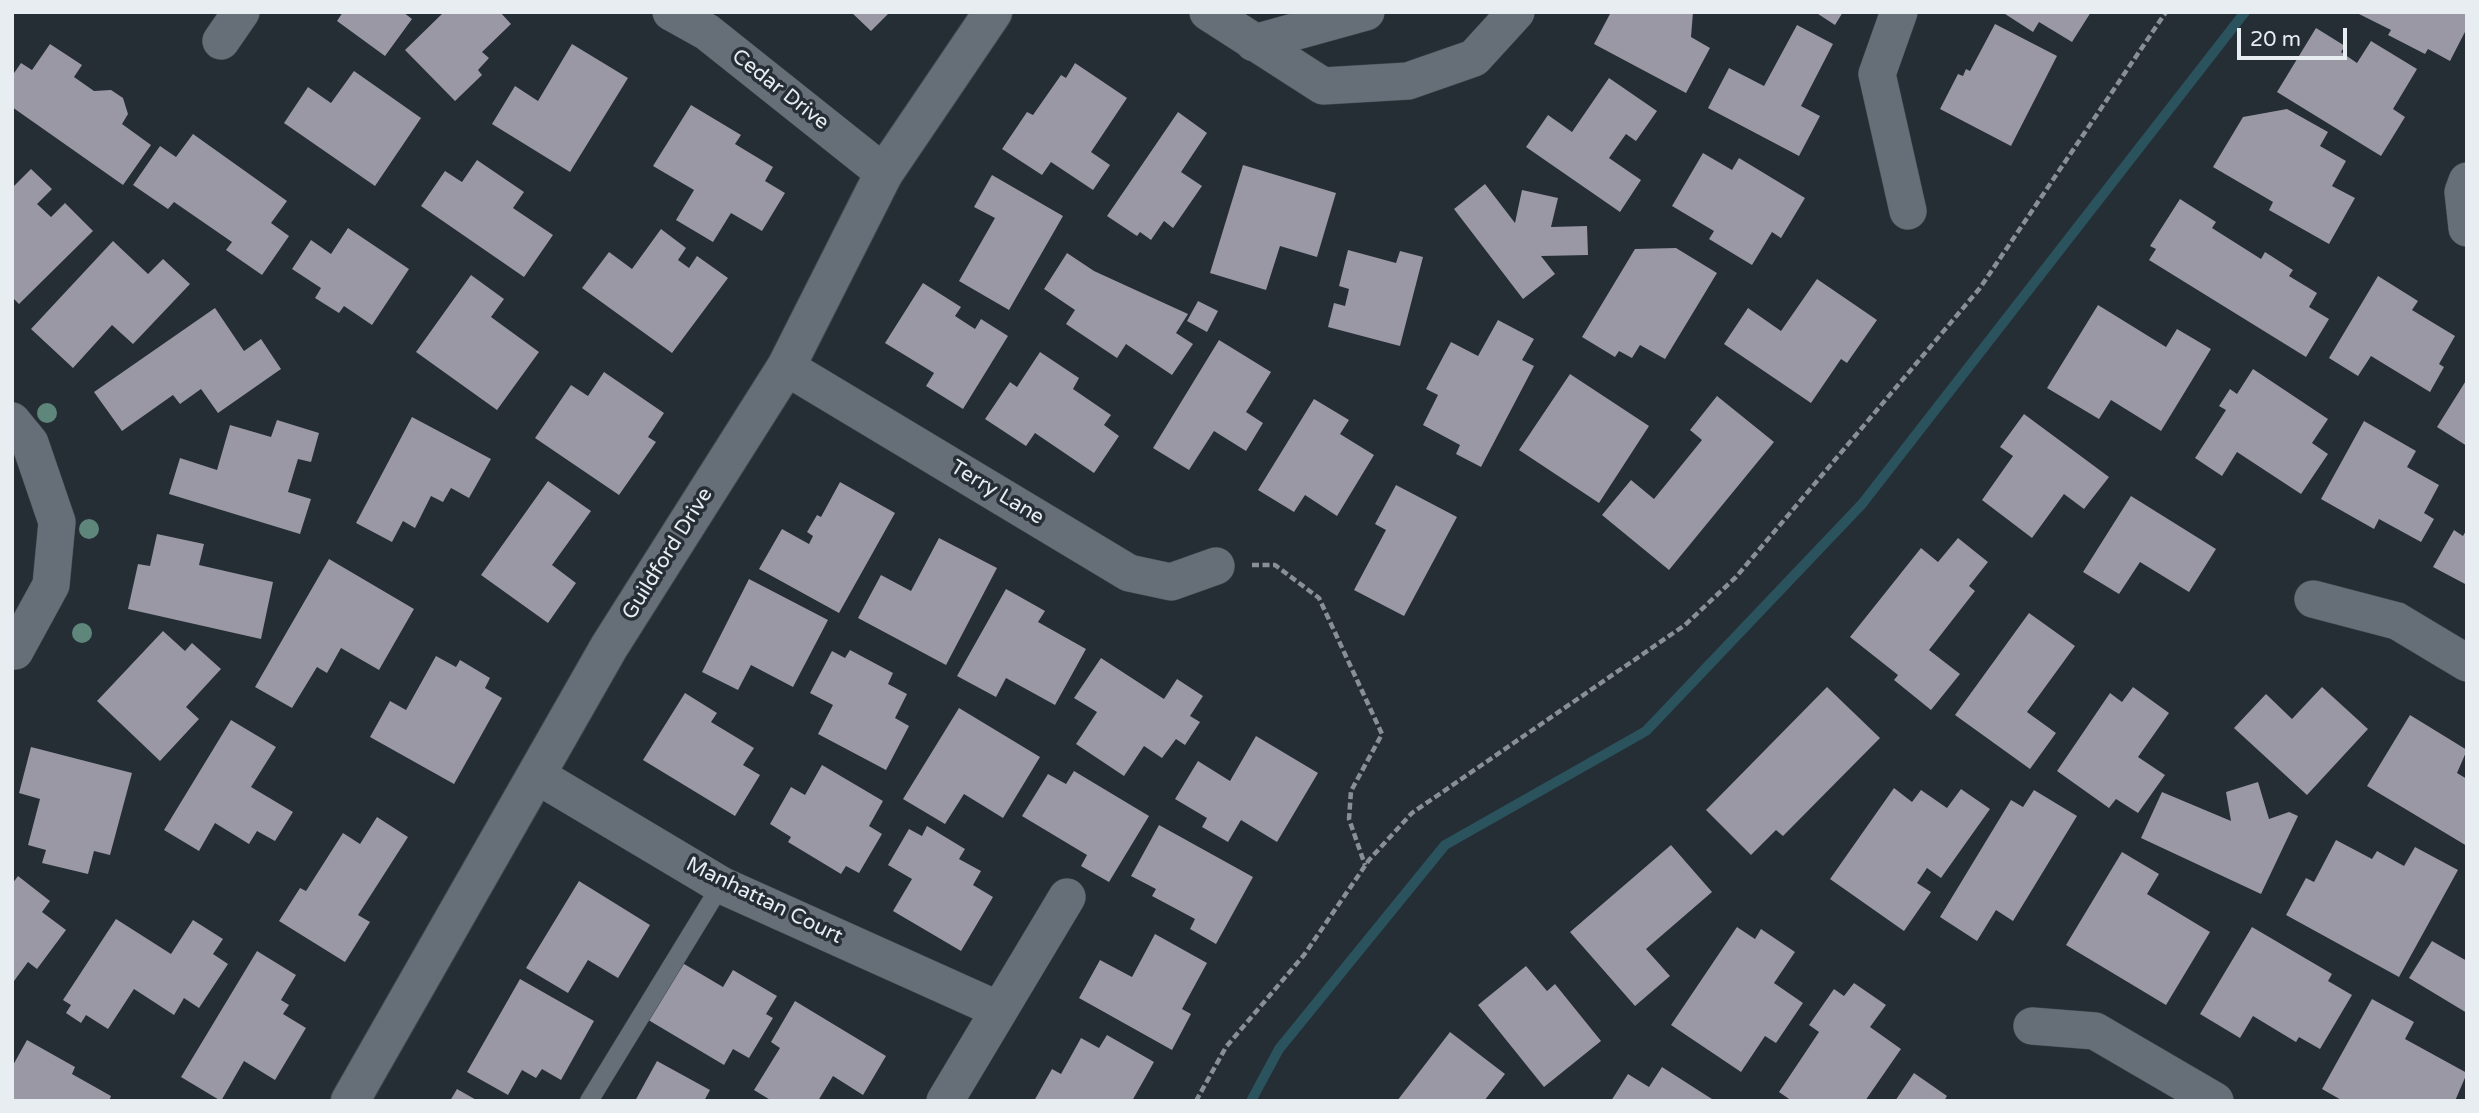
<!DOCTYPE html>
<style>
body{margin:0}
#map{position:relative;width:2479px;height:1113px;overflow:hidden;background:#252d35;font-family:"Varela Round",sans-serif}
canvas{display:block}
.frame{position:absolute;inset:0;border:14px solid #e8edf2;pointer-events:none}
.scale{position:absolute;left:2237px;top:28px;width:110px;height:32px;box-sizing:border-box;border:4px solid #e8edf2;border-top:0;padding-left:9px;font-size:21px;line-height:24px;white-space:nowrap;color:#e8edf2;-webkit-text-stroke:5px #252d35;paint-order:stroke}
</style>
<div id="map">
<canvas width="2479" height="1113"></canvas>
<div class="frame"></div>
<div class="scale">20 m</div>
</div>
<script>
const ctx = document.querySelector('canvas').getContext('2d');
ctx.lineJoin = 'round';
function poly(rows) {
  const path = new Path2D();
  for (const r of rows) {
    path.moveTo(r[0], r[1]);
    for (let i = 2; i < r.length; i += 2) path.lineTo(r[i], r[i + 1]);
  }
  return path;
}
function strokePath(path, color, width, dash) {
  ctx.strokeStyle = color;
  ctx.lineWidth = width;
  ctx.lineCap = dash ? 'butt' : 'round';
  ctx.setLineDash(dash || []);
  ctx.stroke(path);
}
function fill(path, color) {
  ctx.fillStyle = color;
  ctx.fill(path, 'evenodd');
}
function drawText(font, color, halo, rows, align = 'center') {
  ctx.font = font + ' "Varela Round",sans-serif';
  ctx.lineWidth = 7;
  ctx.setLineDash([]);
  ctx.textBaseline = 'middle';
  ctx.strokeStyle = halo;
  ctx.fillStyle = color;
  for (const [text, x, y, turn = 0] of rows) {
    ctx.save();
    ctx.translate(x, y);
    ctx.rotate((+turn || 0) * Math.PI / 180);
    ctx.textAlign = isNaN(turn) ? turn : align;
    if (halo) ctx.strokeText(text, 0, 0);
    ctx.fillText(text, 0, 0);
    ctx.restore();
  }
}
strokePath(poly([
 [1251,1101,1279,1049,1445,845,1646,731,1862,504,2245,12]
]), '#2b535d', 10);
fill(poly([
 [343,12,403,12,412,19,385,56,337,21],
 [444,12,500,12,511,24,482,52,489,58,478,70,482,75,455,101,405,50],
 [851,12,890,12,871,31],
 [1611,12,1693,12,1691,37,1710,48,1686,93,1594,44],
 [1815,12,1843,12,1835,25],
 [2002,12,2091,12,2072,42,2039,22,2033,32],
 [2355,12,2467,12,2467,28,2450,61,2428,49,2425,54,2388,35,2391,30],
 [1995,24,2057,56,2011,146,1940,109,1958,74,1963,76,1966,69,1970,71],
 [1797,25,1833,44,1801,106,1820,116,1799,156,1708,108,1729,68,1764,86],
 [2316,28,2345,46,2341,52,2357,63,2371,41,2417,69,2393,109,2405,117,2381,156,2277,92],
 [50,44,82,65,74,77,94,91,111,90,123,98,128,114,122,124,151,145,123,185,12,107,12,76,21,63,32,70],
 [572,44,628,78,570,172,492,124,515,86,538,101],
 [1075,63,1127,98,1091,152,1110,165,1093,190,1051,162,1042,175,1002,149,1027,112,1033,115,1061,75,1066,78],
 [354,71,421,118,375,186,284,123,308,87,331,103],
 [1609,78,1657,111,1636,141,1626,134,1609,158,1641,180,1620,212,1526,147,1548,115,1572,132],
 [691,105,741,135,735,144,773,167,765,181,785,193,762,231,731,213,713,242,676,220,694,190,653,166],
 [2287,109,2328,132,2320,146,2346,161,2332,186,2355,198,2329,244,2269,210,2273,202,2213,167,2243,117],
 [1178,112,1207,133,1181,172,1202,186,1173,228,1164,221,1151,240,1140,232,1137,236,1107,216],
 [193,134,287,201,271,223,289,236,262,275,226,250,232,242,174,202,168,209,133,185,160,146,176,157],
 [1703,153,1732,170,1739,158,1805,198,1781,238,1772,232,1752,265,1709,239,1714,231,1672,206],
 [477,160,524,192,513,208,553,235,524,277,421,206,445,171,462,182],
 [1243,165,1336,193,1317,257,1280,246,1266,290,1210,273],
 [31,169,52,189,37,204,51,217,65,203,93,231,19,304,12,297,12,188],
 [992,175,1063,216,1009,310,959,281,995,218,974,207],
 [1485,184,1515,223,1522,190,1558,198,1551,227,1587,226,1588,255,1541,256,1555,274,1523,299,1454,209],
 [2180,199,2216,222,2212,228,2261,259,2265,252,2293,270,2289,276,2317,293,2309,307,2329,319,2306,357,2149,260,2156,249,2150,246],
 [348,228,409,269,372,325,344,306,339,313,315,298,321,288,292,269,311,240,331,254],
 [661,229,686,248,678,260,689,268,697,256,728,278,672,353,582,288,609,252,632,269],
 [113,241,148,274,163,259,190,284,133,344,112,325,73,368,31,329],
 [1676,248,1717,273,1665,359,1640,345,1632,358,1619,351,1615,357,1582,337,1635,249],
 [1348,250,1396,263,1400,251,1423,257,1400,346,1328,327,1334,303,1345,306,1349,289,1339,286],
 [1067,253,1094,271,1188,314,1176,333,1193,344,1172,375,1126,344,1117,358,1066,324,1075,310,1044,289],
 [471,275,504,299,491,317,539,352,497,410,416,352],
 [2378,276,2418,301,2412,310,2455,336,2439,364,2444,367,2430,392,2371,356,2358,376,2329,358],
 [1817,279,1877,320,1847,363,1841,359,1811,403,1724,344,1748,308,1781,331],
 [923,283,961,307,955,316,975,329,981,319,1008,336,963,409,926,386,934,373,885,343],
 [1198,301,1218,311,1207,332,1187,321],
 [2098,305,2166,347,2177,329,2211,349,2161,431,2111,400,2099,419,2047,388],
 [215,308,244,351,261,339,281,369,218,413,201,389,180,404,173,395,122,431,94,392],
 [1498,320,1534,339,1522,360,1534,366,1481,467,1456,454,1460,445,1423,425,1438,395,1426,389,1451,342,1478,356],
 [1219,340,1271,372,1246,412,1263,423,1246,451,1214,431,1189,470,1153,448],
 [1040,352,1079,378,1073,389,1111,415,1104,425,1119,436,1094,473,1035,433,1026,446,985,419,1010,382,1017,387],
 [2253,369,2328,419,2312,443,2328,454,2301,494,2237,452,2222,476,2195,458,2226,410,2219,406,2230,389,2237,394],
 [604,372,664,413,648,437,656,442,619,495,535,438,571,385,588,396],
 [1570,374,1649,426,1599,503,1519,450],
 [2467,379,2467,446,2437,427],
 [1717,396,1774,442,1669,570,1602,515,1631,480,1654,499,1702,440,1690,430],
 [1314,399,1349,420,1340,434,1374,455,1337,516,1305,495,1294,512,1258,490],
 [2024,414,2109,477,2084,509,2064,494,2032,538,1982,500,2013,456,2000,447],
 [412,417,491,459,469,498,451,488,443,502,431,496,415,528,403,521,392,542,356,523],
 [277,420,319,433,311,462,298,459,288,492,311,499,300,534,169,494,180,458,217,470,230,425,271,437],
 [2364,421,2416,451,2407,467,2439,485,2424,513,2434,519,2421,542,2379,519,2374,529,2321,499],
 [548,481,591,511,552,565,576,583,548,623,481,575],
 [840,482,895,513,839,613,759,569,782,529,809,544,813,536,807,532,817,515,821,517],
 [1396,485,1457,517,1404,616,1354,590,1386,530,1375,524],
 [2131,496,2216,549,2189,592,2140,562,2119,594,2083,572],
 [2467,529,2467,585,2433,567,2454,530,2463,536],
 [157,534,204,544,199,565,273,582,261,639,128,609,138,564,150,566],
 [939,538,997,568,946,665,858,618,881,575,911,591],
 [1958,538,1988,562,1969,586,1975,591,1929,650,1960,674,1931,710,1894,680,1898,675,1850,637,1921,548,1938,562],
 [329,559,414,609,379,670,341,648,327,673,317,667,292,708,255,687],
 [749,579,828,620,793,687,751,665,738,690,702,672],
 [1006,589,1045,611,1038,622,1086,649,1055,705,1006,678,996,697,957,676],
 [2029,613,2075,646,2027,712,2056,733,2030,769,1955,715],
 [163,631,185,651,192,643,221,669,186,707,199,719,160,761,97,701],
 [850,650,893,673,888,684,907,694,895,718,909,726,886,770,818,734,833,705,810,693,832,651,845,658],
 [436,656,456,667,460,660,490,678,485,688,502,698,454,784,370,737,390,701,406,710],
 [1101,658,1164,699,1177,679,1203,696,1190,716,1200,722,1185,745,1176,739,1162,758,1144,746,1124,776,1076,744,1097,712,1074,698],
 [1827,687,1880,738,1783,836,1776,830,1751,855,1706,810],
 [2133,687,2169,713,2138,757,2165,775,2138,813,2116,799,2109,808,2057,771,2110,693,2122,702],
 [2322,687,2368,729,2307,795,2234,728,2266,694,2292,719],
 [685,693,717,713,711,722,754,748,743,765,760,775,735,816,643,760],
 [959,708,1040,757,1003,818,964,794,945,824,903,799],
 [2410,715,2467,750,2457,773,2467,779,2467,846,2367,786],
 [231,720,276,747,251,787,293,812,275,841,257,831,249,844,215,823,199,851,164,830],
 [1256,736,1318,773,1277,842,1241,820,1228,842,1202,827,1207,818,1175,799,1198,761,1230,781],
 [31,747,132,773,110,855,94,851,88,874,42,863,46,850,28,845,40,799,19,793],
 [822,765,883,801,869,826,882,834,859,873,846,866,841,874,788,842,791,837,770,824,791,787,805,795],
 [1074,771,1149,816,1109,882,1081,866,1087,855,1022,816,1048,774,1066,784],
 [2258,782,2269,819,2289,812,2298,816,2261,894,2141,838,2162,792,2231,821,2226,792],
 [1894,788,1912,802,1921,790,1947,808,1961,789,1990,809,1941,878,1927,868,1917,883,1931,892,1904,931,1830,879],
 [2034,790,2077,816,2013,921,1996,910,1977,941,1940,917,2011,800,2023,807],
 [377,817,408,837,358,915,370,922,345,962,279,921,300,888,306,891,343,833,360,844],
 [1159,825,1253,877,1216,944,1190,929,1195,919,1152,896,1156,889,1131,876],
 [927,826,965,849,959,859,981,871,973,885,993,897,961,951,893,911,912,879,888,865,909,829,922,836],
 [2336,840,2372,859,2377,851,2404,866,2415,847,2458,870,2399,977,2286,915,2306,878,2314,882],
 [1671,845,1712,892,1646,949,1670,976,1635,1006,1570,932],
 [2122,852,2159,874,2147,894,2210,932,2166,1005,2066,945],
 [18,876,50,901,42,912,66,930,37,969,28,962,14,981,12,884],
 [579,881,650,925,618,978,588,960,568,993,526,968],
 [116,919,171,954,193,920,223,939,213,954,228,964,199,1008,184,998,174,1015,134,989,108,1029,86,1015,81,1023,66,1013,71,1005,63,1000],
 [1737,927,1755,939,1761,929,1795,952,1774,983,1803,1003,1776,1043,1765,1036,1741,1072,1671,1025],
 [2252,927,2332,974,2328,981,2352,995,2320,1049,2299,1037,2296,1042,2253,1016,2240,1038,2200,1014],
 [1155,934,1207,963,1182,1009,1191,1014,1172,1050,1079,998,1100,960,1132,977],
 [2432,941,2467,961,2467,1013,2409,978],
 [257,951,296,975,281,1000,289,1005,283,1014,306,1028,275,1080,244,1061,221,1101,181,1077],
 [679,961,723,987,733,970,777,996,766,1014,773,1018,749,1058,733,1049,724,1065,645,1018],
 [1526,966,1547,991,1555,984,1601,1041,1544,1087,1478,1005],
 [520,979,594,1021,561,1080,542,1069,536,1078,522,1070,508,1095,467,1072],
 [1854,983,1886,1005,1870,1027,1901,1049,1865,1101,1792,1101,1779,1092,1819,1032,1809,1025,1834,989,1844,996],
 [2372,999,2414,1022,2405,1039,2467,1073,2455,1101,2343,1101,2322,1089],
 [795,1001,886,1056,863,1095,833,1076,818,1101,772,1101,754,1090,780,1048,771,1042],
 [1450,1032,1505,1074,1484,1101,1397,1101],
 [1107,1035,1154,1062,1132,1101,1034,1101,1052,1069,1061,1074,1081,1038,1099,1048],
 [27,1040,75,1067,72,1074,111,1096,109,1101,12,1101,12,1067],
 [657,1061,710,1090,704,1101,635,1101],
 [1662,1067,1715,1101,1611,1101,1628,1074,1649,1087],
 [1914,1073,1947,1096,1944,1101,1895,1101],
 [457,1089,478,1101,450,1101]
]), '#9998a4');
const lane = poly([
 [589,1101,721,885]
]);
const street = poly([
 [671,12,707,32,884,173],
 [1208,12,1323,86,1408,81,1474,58,1516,12],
 [1899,12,1877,74,1908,211],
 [221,41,241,12],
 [1254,43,1366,12],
 [2467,181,2463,192,2467,228],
 [786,367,1129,573,1171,582,1216,566],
 [12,421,30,443,57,522,51,585,15,651],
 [2313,599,2397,621,2467,663],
 [538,776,721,885,999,1010],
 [2032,1026,2095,1031,2215,1101],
 [945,1101,1067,897]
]);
const secondary = poly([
 [350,1101,609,647,786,367,884,173,993,12]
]);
strokePath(lane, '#424950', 19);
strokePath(street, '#424950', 38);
strokePath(secondary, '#424950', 40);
strokePath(poly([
 [1252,565,1275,565,1319,598,1382,734,1351,791,1349,819,1365,865],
 [1196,1101,1226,1047,1304,955,1369,860,1412,813,1685,625,1736,577,1980,288,2166,12]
]), '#898f96', 4.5, [7, 3.5]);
strokePath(lane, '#666f78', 18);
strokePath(street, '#666f78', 37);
strokePath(secondary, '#666f78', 38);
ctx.fillStyle = '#5f867a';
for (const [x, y] of [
 [47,413],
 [89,529],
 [82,633]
]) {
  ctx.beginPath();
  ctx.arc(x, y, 10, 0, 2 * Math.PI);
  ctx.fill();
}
drawText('21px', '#e8edf2', '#252d35', [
 ["Cedar Drive",780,90,38],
 ["Terry Lane",997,493,31],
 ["Guildford Drive",668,554,-58],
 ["Manhattan Court",764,901,26]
]);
</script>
